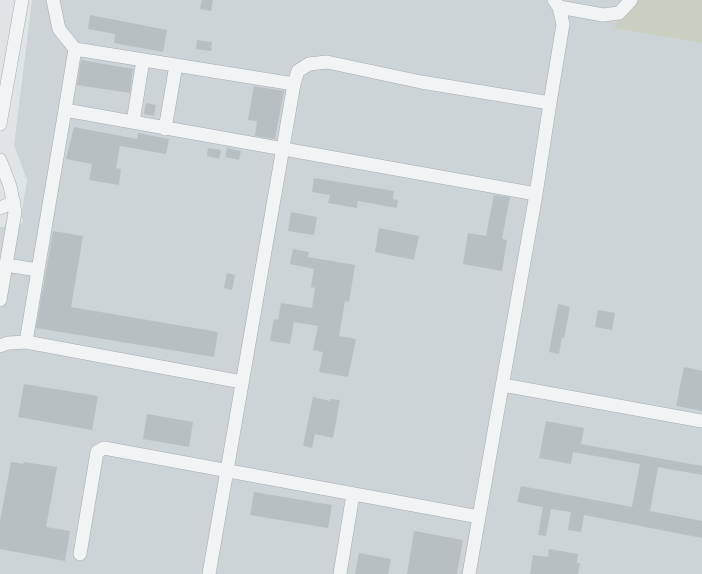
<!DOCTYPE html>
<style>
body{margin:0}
canvas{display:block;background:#dfe4e7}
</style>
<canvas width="702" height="574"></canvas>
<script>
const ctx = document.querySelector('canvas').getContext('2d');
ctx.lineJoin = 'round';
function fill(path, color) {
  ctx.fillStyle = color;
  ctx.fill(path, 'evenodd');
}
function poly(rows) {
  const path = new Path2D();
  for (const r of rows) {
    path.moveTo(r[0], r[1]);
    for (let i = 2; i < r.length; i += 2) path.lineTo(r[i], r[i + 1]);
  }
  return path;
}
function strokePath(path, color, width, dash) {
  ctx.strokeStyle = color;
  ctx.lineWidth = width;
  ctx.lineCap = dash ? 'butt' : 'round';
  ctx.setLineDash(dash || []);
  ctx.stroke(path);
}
fill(poly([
 [32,0,702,0,702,574,0,574,0,227,5,227,6,221,22,224,23,220,21,216,27,180,14,145]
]), '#cdd4d8');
fill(poly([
 [639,0,702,0,702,43,614,28,618,21,626,17]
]), '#c9d0c1');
fill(poly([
 [202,0,213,0,211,11,200,9],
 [90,15,167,30,163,52,114,43,115,34,88,29],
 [197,40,212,42,211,51,196,49],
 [81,60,133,69,130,93,77,85],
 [254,86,284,91,275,139,255,136,257,121,248,120],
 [146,103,156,105,154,116,144,114],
 [74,127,137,139,138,133,169,139,166,154,120,146,116,168,121,169,119,185,89,180,92,164,66,159],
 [208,148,221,150,219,159,207,156],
 [227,148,241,151,239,160,225,157],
 [314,178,394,191,393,199,398,200,397,208,358,201,357,208,328,203,330,195,312,192],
 [494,195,510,197,502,239,507,240,502,271,463,264,468,233,486,236],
 [291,212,317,217,314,235,288,231],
 [379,228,419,236,414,260,375,252],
 [53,231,83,236,71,307,218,332,214,357,36,328],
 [293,249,309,252,308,257,355,265,349,302,345,301,339,336,356,339,348,377,319,372,323,352,313,350,318,326,294,322,290,344,270,341,274,319,278,320,281,303,312,308,315,288,311,287,314,269,290,264],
 [227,273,235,275,232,290,224,288],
 [558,304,570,307,564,338,562,337,559,354,549,352],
 [598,310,615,313,612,330,595,327],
 [684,367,702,371,702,411,676,406],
 [24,384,98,396,92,430,18,417],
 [313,397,330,401,330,399,340,400,333,438,315,434,312,448,303,446],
 [147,414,193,422,189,447,143,439],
 [546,421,584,428,581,444,702,466,702,475,658,467,650,511,702,521,702,538,584,515,581,532,568,530,571,512,551,509,546,536,538,535,543,507,517,502,521,486,632,507,640,464,573,452,571,464,539,458],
 [11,462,23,464,24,462,57,467,46,527,70,531,65,561,0,549,0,521],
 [254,492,332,505,328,528,250,515],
 [414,531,463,540,457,574,407,574],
 [549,549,578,554,577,563,580,563,578,574,530,574,533,555,548,557],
 [359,553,391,559,388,574,355,574]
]), '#b7bfc3');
const minor = poly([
 [53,0,59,29,75,49,294,84],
 [559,7,603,15,619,13,631,0],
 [550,103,563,24,559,7,554,0],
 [65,110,75,49],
 [133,122,143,60],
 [0,124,22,0],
 [165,129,176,65],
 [0,160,10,186,15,212,0,300],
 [0,208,14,202],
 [6,265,38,270,65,110,536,194],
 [26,342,38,270],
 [0,346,8,343,26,342,242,382],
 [503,385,702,421],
 [80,554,97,452,104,448,479,517,469,574],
 [209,574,294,84,298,71,309,64,327,62,421,82,550,103,536,194,479,517],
 [340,574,353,494]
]);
strokePath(minor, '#a5acb0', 14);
strokePath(minor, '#f1f4f5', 13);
</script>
